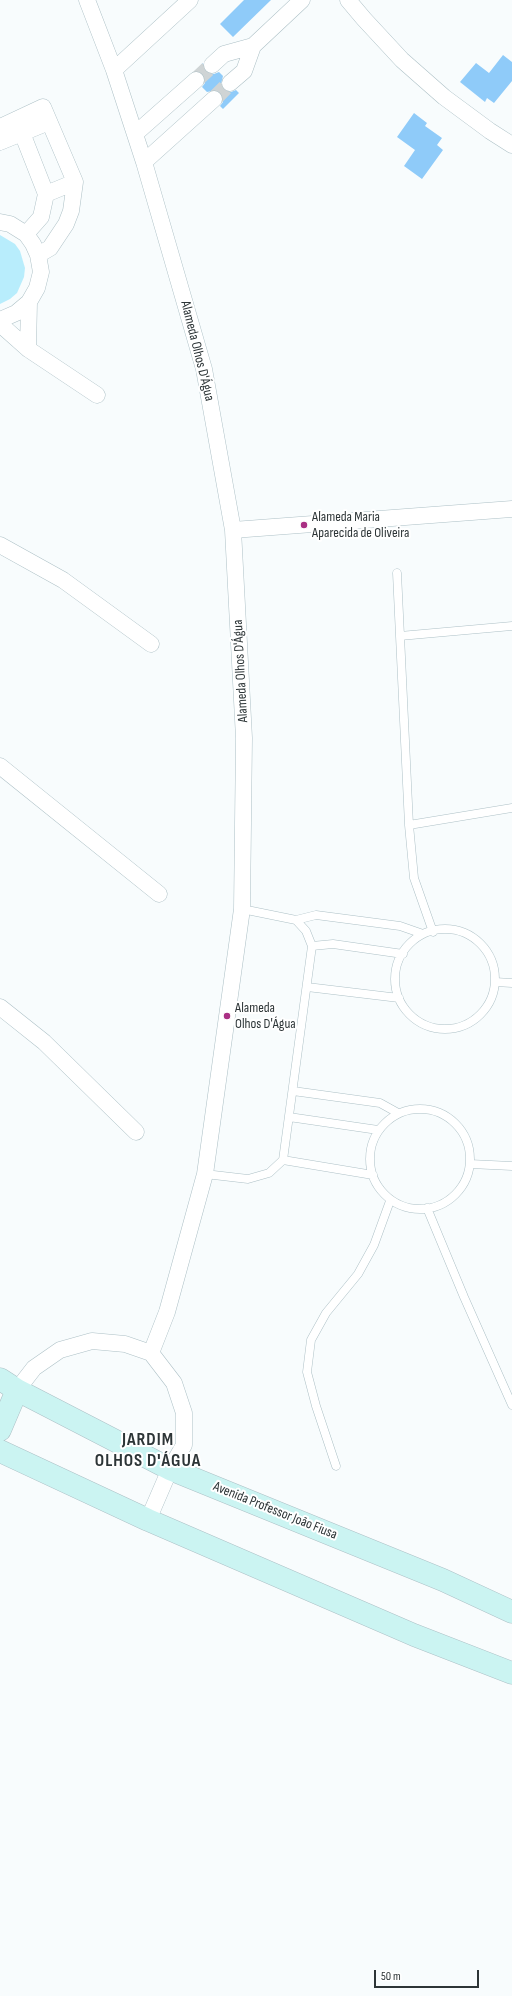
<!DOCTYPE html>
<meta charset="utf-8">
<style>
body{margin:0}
#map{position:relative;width:512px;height:1996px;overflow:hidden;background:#f8fcfd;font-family:"Sofia Sans Condensed",sans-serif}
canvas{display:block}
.scale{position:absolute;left:374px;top:1970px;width:105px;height:18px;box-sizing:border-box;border:2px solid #2d3537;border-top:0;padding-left:5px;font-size:12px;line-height:14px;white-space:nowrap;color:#2d3537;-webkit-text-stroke:3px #fff;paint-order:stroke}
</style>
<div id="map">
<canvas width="512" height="1996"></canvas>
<div class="scale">50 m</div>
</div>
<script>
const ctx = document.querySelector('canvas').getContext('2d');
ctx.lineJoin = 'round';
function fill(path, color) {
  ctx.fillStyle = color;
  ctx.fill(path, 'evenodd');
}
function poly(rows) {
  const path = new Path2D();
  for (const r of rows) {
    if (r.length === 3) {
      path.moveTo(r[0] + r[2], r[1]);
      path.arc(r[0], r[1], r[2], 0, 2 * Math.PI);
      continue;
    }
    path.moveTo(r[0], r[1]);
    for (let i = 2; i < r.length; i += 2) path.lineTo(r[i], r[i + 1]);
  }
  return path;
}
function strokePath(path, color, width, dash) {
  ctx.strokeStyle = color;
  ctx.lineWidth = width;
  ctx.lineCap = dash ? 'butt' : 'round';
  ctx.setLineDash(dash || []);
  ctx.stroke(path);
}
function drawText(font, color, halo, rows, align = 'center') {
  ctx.font = font + ' "Sofia Sans Condensed",sans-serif';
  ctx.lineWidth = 4;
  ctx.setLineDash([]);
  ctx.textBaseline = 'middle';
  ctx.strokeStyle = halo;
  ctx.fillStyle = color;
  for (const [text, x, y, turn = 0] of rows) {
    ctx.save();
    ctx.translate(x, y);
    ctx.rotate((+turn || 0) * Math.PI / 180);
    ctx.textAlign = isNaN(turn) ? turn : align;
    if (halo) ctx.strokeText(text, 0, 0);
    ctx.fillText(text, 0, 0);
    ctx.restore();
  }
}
fill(poly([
 [0,235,15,244,20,251,25,268,24,277,17,293,10,299,0,304]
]), '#b8edfc');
fill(poly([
 [244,0,271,0,233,37,220,24],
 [503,55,512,62,512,81,494,103,487,98,485,102,460,82,476,63,489,73],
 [203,63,205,72,214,74,219,72,223,76,221,84,223,89,231,92,236,90,239,93,223,109,220,106,223,102,221,93,217,90,207,92,202,87,205,83,203,74,195,71],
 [414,113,427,123,425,126,442,138,437,145,443,150,422,179,404,166,415,150,397,137]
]), '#8fcbf9');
strokePath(poly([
 [196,80,212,65],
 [214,99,230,83]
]), '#cfd4d5', 16, [16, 8]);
const lane = poly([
 [397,573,409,825,414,878,433,932],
 [400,636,512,626],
 [409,825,512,808],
 [296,920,316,915,400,926,423,934],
 [445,979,50],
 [312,946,333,944,403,954],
 [495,982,512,983],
 [307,987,399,998],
 [293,1091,380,1103,398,1113],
 [420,1159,50],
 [289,1117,378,1130],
 [283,1160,373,1175],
 [470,1164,512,1166],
 [205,1174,248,1179,269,1173,283,1160,312,946,306,931,296,920,242,909],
 [427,1208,464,1297,512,1405],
 [336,1466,316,1406,307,1372,311,1340,326,1313,358,1274,374,1245,390,1201]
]);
const street = poly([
 [87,0,114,70,144,162,204,369,233,530,244,738,242,909,205,1174,167,1312,151,1353],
 [348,0,364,19,402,60,444,97,490,131,512,145],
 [212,65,224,54,253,46],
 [114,70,190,0],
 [230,83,244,71,253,46,302,0],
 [17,120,46,194,41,217,26,234],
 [0,127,43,107,75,182,71,211,66,224,50,248,38,255],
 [135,134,196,80],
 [0,142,49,122],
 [144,162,214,99],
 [46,194,75,182],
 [0,222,10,224,26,234,33,244,38,255,41,272,37,288,29,302,16,313,0,320],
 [0,324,28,349,97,395],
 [28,349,29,302],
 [233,530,512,509],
 [0,545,63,580,151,644],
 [0,766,159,894],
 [0,1007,44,1042,136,1132],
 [17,1390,34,1368,60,1350,92,1341,125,1344,151,1353,174,1383,184,1413,184,1445,170,1469,148,1520]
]);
const secondary = poly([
 [0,1379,17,1390,170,1469,443,1580,512,1612],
 [0,1430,17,1390],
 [0,1451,148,1520,414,1635,512,1673]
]);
strokePath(lane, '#adc0c6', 9);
strokePath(street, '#adc0c6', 17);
strokePath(secondary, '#adc0c6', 23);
strokePath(lane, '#fff', 8);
strokePath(street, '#fff', 16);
strokePath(secondary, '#cbf4f2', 22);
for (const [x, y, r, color] of [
 [304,525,4,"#aa3084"],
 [227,1016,4,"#aa3084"]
]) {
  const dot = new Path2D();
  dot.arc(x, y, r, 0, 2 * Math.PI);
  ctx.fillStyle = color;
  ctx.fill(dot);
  strokePath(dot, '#fff', 1.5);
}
drawText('14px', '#2d3537', '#fff', [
 ["Alameda Olhos D'Água",197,351,76],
 ["Alameda Olhos D'Água",241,671,-93],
 ["Avenida Professor João Fiusa",275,1511,22]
]);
drawText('14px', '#2d3537', '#fff', [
 ["Alameda Maria",312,517],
 ["Aparecida de Oliveira",312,533],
 ["Alameda",235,1008],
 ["Olhos D'Água",235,1024]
], 'left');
ctx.letterSpacing = '1px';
drawText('bold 18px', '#2d3537', '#fff', [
 ["JARDIM",148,1440],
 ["OLHOS D'ÁGUA",148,1461]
]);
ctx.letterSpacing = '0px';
</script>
